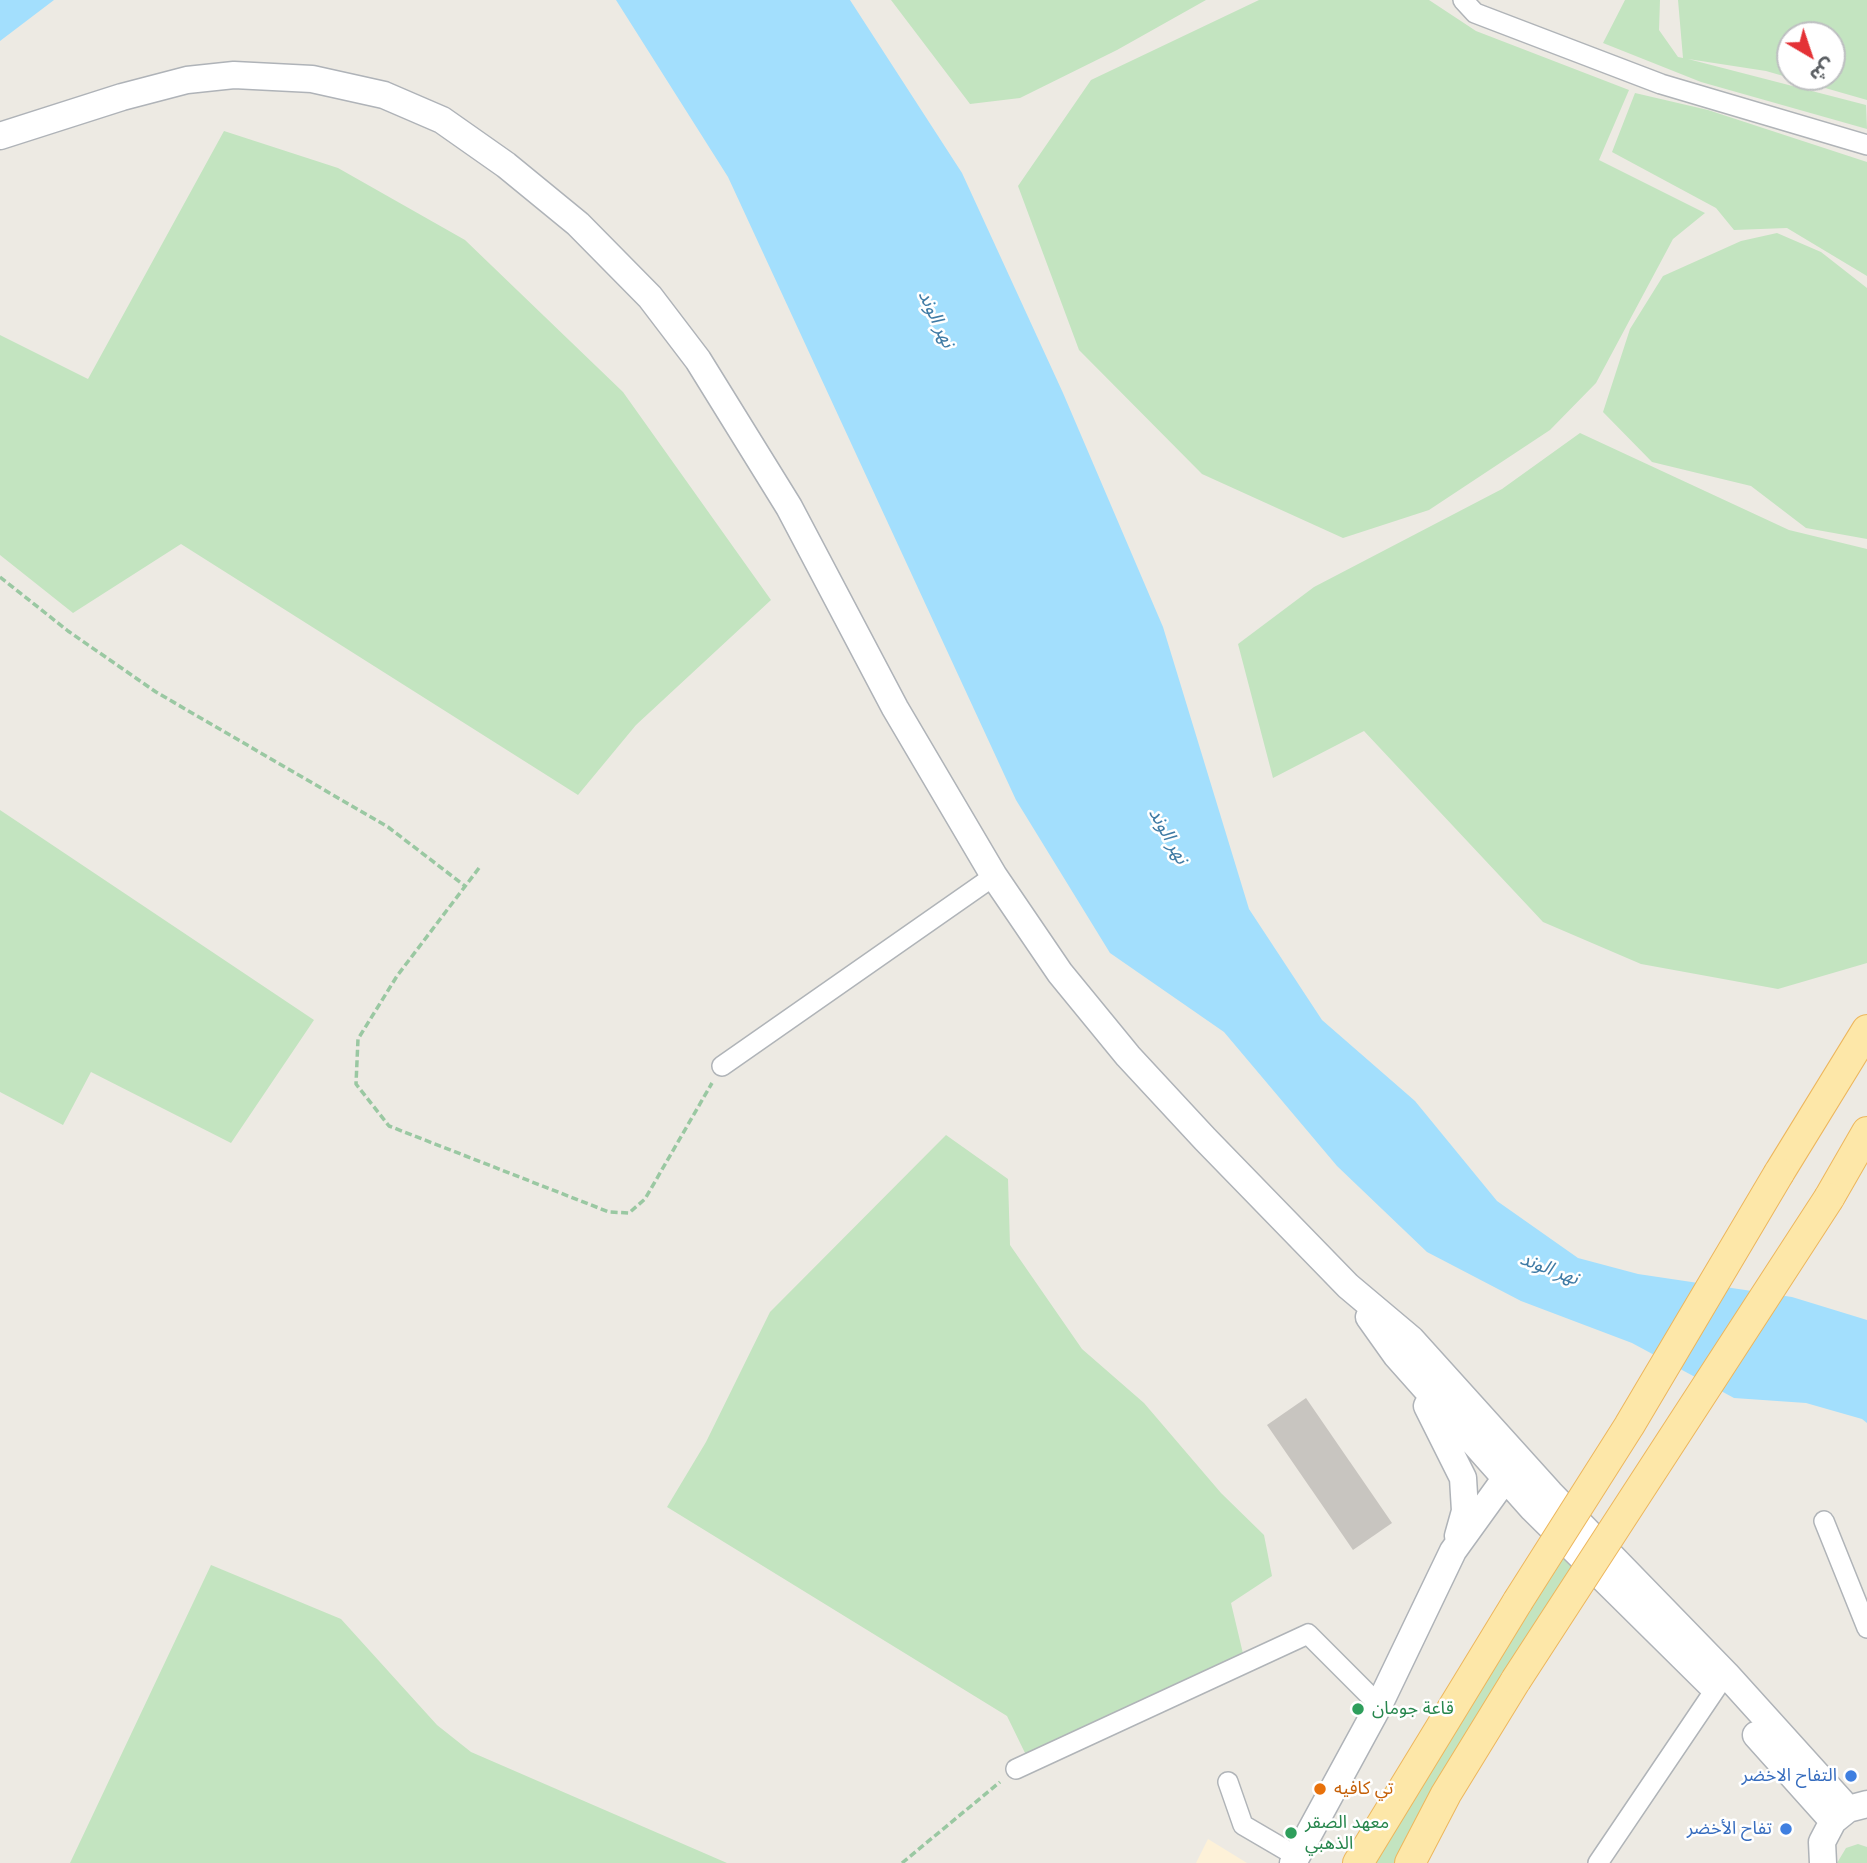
<!DOCTYPE html>
<meta charset="utf-8">
<style>
body{margin:0}
#map{position:relative;width:1867px;height:1863px;overflow:hidden;background:#edeae3;font-family:"Noto Sans","Noto Sans Arabic",sans-serif}
canvas{display:block}
.north{position:absolute;left:1776px;top:21px;width:70px;height:70px;box-sizing:border-box;background:#fff;border:2px solid #bdbfc1;border-radius:50%;rotate:141deg;font-size:19px;font-weight:700;line-height:28px;text-align:center;color:#5b5f63}
.north::after{content:'';display:block;margin:auto;width:24px;height:32px;background:#e43236;clip-path:polygon(50% 0,100% 100%,50% 72%,0 100%)}
</style>
<div id="map">
<canvas width="1867" height="1863"></canvas>
<div class="north">ش</div>
</div>
<script>
const ctx = document.querySelector('canvas').getContext('2d');
ctx.lineJoin = 'round';
function fill(path, color) {
  ctx.fillStyle = color;
  ctx.fill(path, 'evenodd');
}
function poly(rows) {
  const path = new Path2D();
  for (const r of rows) {
    path.moveTo(r[0], r[1]);
    for (let i = 2; i < r.length; i += 2) path.lineTo(r[i], r[i + 1]);
  }
  return path;
}
function strokePath(path, color, width, dash) {
  ctx.strokeStyle = color;
  ctx.lineWidth = width;
  ctx.lineCap = dash ? 'butt' : 'round';
  ctx.setLineDash(dash || []);
  ctx.stroke(path);
}
function drawText(font, color, halo, rows, align = 'center') {
  ctx.font = font + ' "Noto Sans","Noto Sans Arabic",sans-serif';
  ctx.lineWidth = 5;
  ctx.setLineDash([]);
  ctx.textBaseline = 'middle';
  ctx.strokeStyle = halo;
  ctx.fillStyle = color;
  for (const [text, x, y, turn = 0] of rows) {
    ctx.save();
    ctx.translate(x, y);
    ctx.rotate((+turn || 0) * Math.PI / 180);
    ctx.textAlign = isNaN(turn) ? turn : align;
    if (halo) ctx.strokeText(text, 0, 0);
    ctx.fillText(text, 0, 0);
    ctx.restore();
  }
}
fill(poly([
 [1208,1839,1247,1863,1196,1863]
]), '#fdf1d8');
fill(poly([
 [891,0,1206,0,1117,50,1020,98,970,104],
 [1259,0,1429,0,1476,31,1629,90,1599,160,1705,213,1673,239,1596,383,1550,430,1429,510,1343,538,1202,474,1079,350,1018,186,1091,80],
 [1625,0,1660,0,1659,30,1678,57,1683,58,1678,0,1867,0,1867,100,1766,71,1688,59,1866,105,1867,129,1701,82,1603,43],
 [1790,35,1832,35,1832,77,1790,77],
 [1635,93,1708,110,1867,162,1867,276,1787,228,1734,230,1716,208,1612,152],
 [224,131,338,168,465,240,623,392,771,600,636,725,578,795,181,544,73,613,0,555,0,335,88,379],
 [1777,233,1821,252,1867,288,1867,539,1806,528,1751,486,1652,462,1603,412,1630,329,1663,276,1741,241],
 [1580,433,1789,530,1867,549,1867,963,1778,989,1641,964,1543,922,1364,731,1273,778,1238,644,1314,587,1502,489],
 [0,810,314,1020,231,1143,91,1072,63,1125,0,1092],
 [946,1135,1008,1179,1010,1245,1082,1349,1144,1403,1221,1493,1264,1535,1272,1576,1231,1603,1245,1662,1055,1756,1025,1753,1007,1716,667,1507,706,1442,770,1312],
 [1577,1534,1590,1543,1460,1746,1394,1863,1371,1863],
 [211,1565,341,1619,437,1725,471,1752,727,1863,70,1863],
 [1858,1844,1867,1847,1867,1863,1837,1863,1846,1848]
]), '#c3e4c0');
fill(poly([
 [0,0,54,0,0,41],
 [616,0,850,0,962,173,1063,393,1163,627,1249,909,1322,1020,1415,1101,1497,1201,1578,1258,1638,1274,1792,1297,1867,1320,1867,1423,1862,1419,1806,1403,1734,1398,1632,1343,1521,1301,1427,1252,1337,1166,1224,1032,1110,953,1016,800,728,177]
]), '#a3dffd');
fill(poly([
 [1306,1398,1392,1523,1353,1550,1267,1425]
]), '#c8c5c0');
const street = poly([
 [1463,0,1475,13,1661,84,1867,145],
 [722,1066,994,876],
 [1824,1521,1867,1628],
 [1016,1769,1308,1634,1379,1705],
 [1228,1782,1243,1825,1296,1856],
 [1598,1863,1725,1675]
]);
const secondary = poly([
 [0,136,122,97,187,80,234,75,312,79,384,95,442,120,506,165,578,224,650,297,698,360,789,507,895,708,994,876,1060,973,1128,1056,1205,1139,1348,1286,1411,1339,1550,1493,1726,1674,1848,1809],
 [1369,1317,1396,1355,1533,1509,1709,1683],
 [1427,1406,1463,1478,1465,1511,1458,1536],
 [1756,1735,1833,1821],
 [1293,1863,1379,1705,1453,1551,1515,1465],
 [1823,1863,1822,1842,1833,1821,1848,1809,1867,1804]
]);
const primary = poly([
 [1779,1173,1867,1030],
 [1829,1198,1867,1132],
 [1358,1863,1518,1601],
 [1410,1863,1446,1794,1516,1680]
]);
strokePath(street, '#b0b4b8', 22);
strokePath(secondary, '#afb3b8', 29);
strokePath(primary, '#edb65c', 32);
strokePath(poly([
 [0,577,68,631,156,692,388,827,465,886],
 [479,868,397,976,358,1039,356,1084,389,1126,609,1212,629,1213,645,1199,712,1083],
 [902,1863,1000,1782]
]), '#9ac8a2', 3.5, [7, 3.5]);
strokePath(street, '#fff', 19);
strokePath(secondary, '#fff', 26);
strokePath(primary, '#fde7a8', 30);
const primaryBridge = poly([
 [1518,1601,1629,1426,1779,1173],
 [1516,1680,1829,1198]
]);
strokePath(primaryBridge, '#edb65c', 32, []);
strokePath(primaryBridge, '#fde7a8', 30);
for (const [x, y, r, color] of [
 [1358,1709,7,"#2e9e5b"],
 [1851,1776,7,"#3f7fe0"],
 [1320,1789,7,"#e8710a"],
 [1786,1829,7,"#3f7fe0"],
 [1291,1833,7,"#2e9e5b"]
]) {
  const dot = new Path2D();
  dot.arc(x, y, r, 0, 2 * Math.PI);
  ctx.fillStyle = color;
  ctx.fill(dot);
  strokePath(dot, '#fff', 2.5);
}
drawText('18px', '#27864d', '#fff', [
 ["قاعة جومان",1372,1709],
 ["معهد الصقر",1305,1823],
 ["الذهبي",1305,1844]
], 'left');
drawText('18px', '#366cbe', '#fff', [
 ["التفاح الاخضر",1837,1776],
 ["تفاح الأخضر",1772,1829]
], 'right');
drawText('18px', '#c56008', '#fff', [
 ["تي كافيه",1334,1789]
], 'left');
drawText('italic 19px', '#3f7ba5', '#fff', [
 ["نهر الوند",936,319,65],
 ["نهر الوند",1168,836,61],
 ["نهر الوند",1549,1269,21]
]);
</script>
